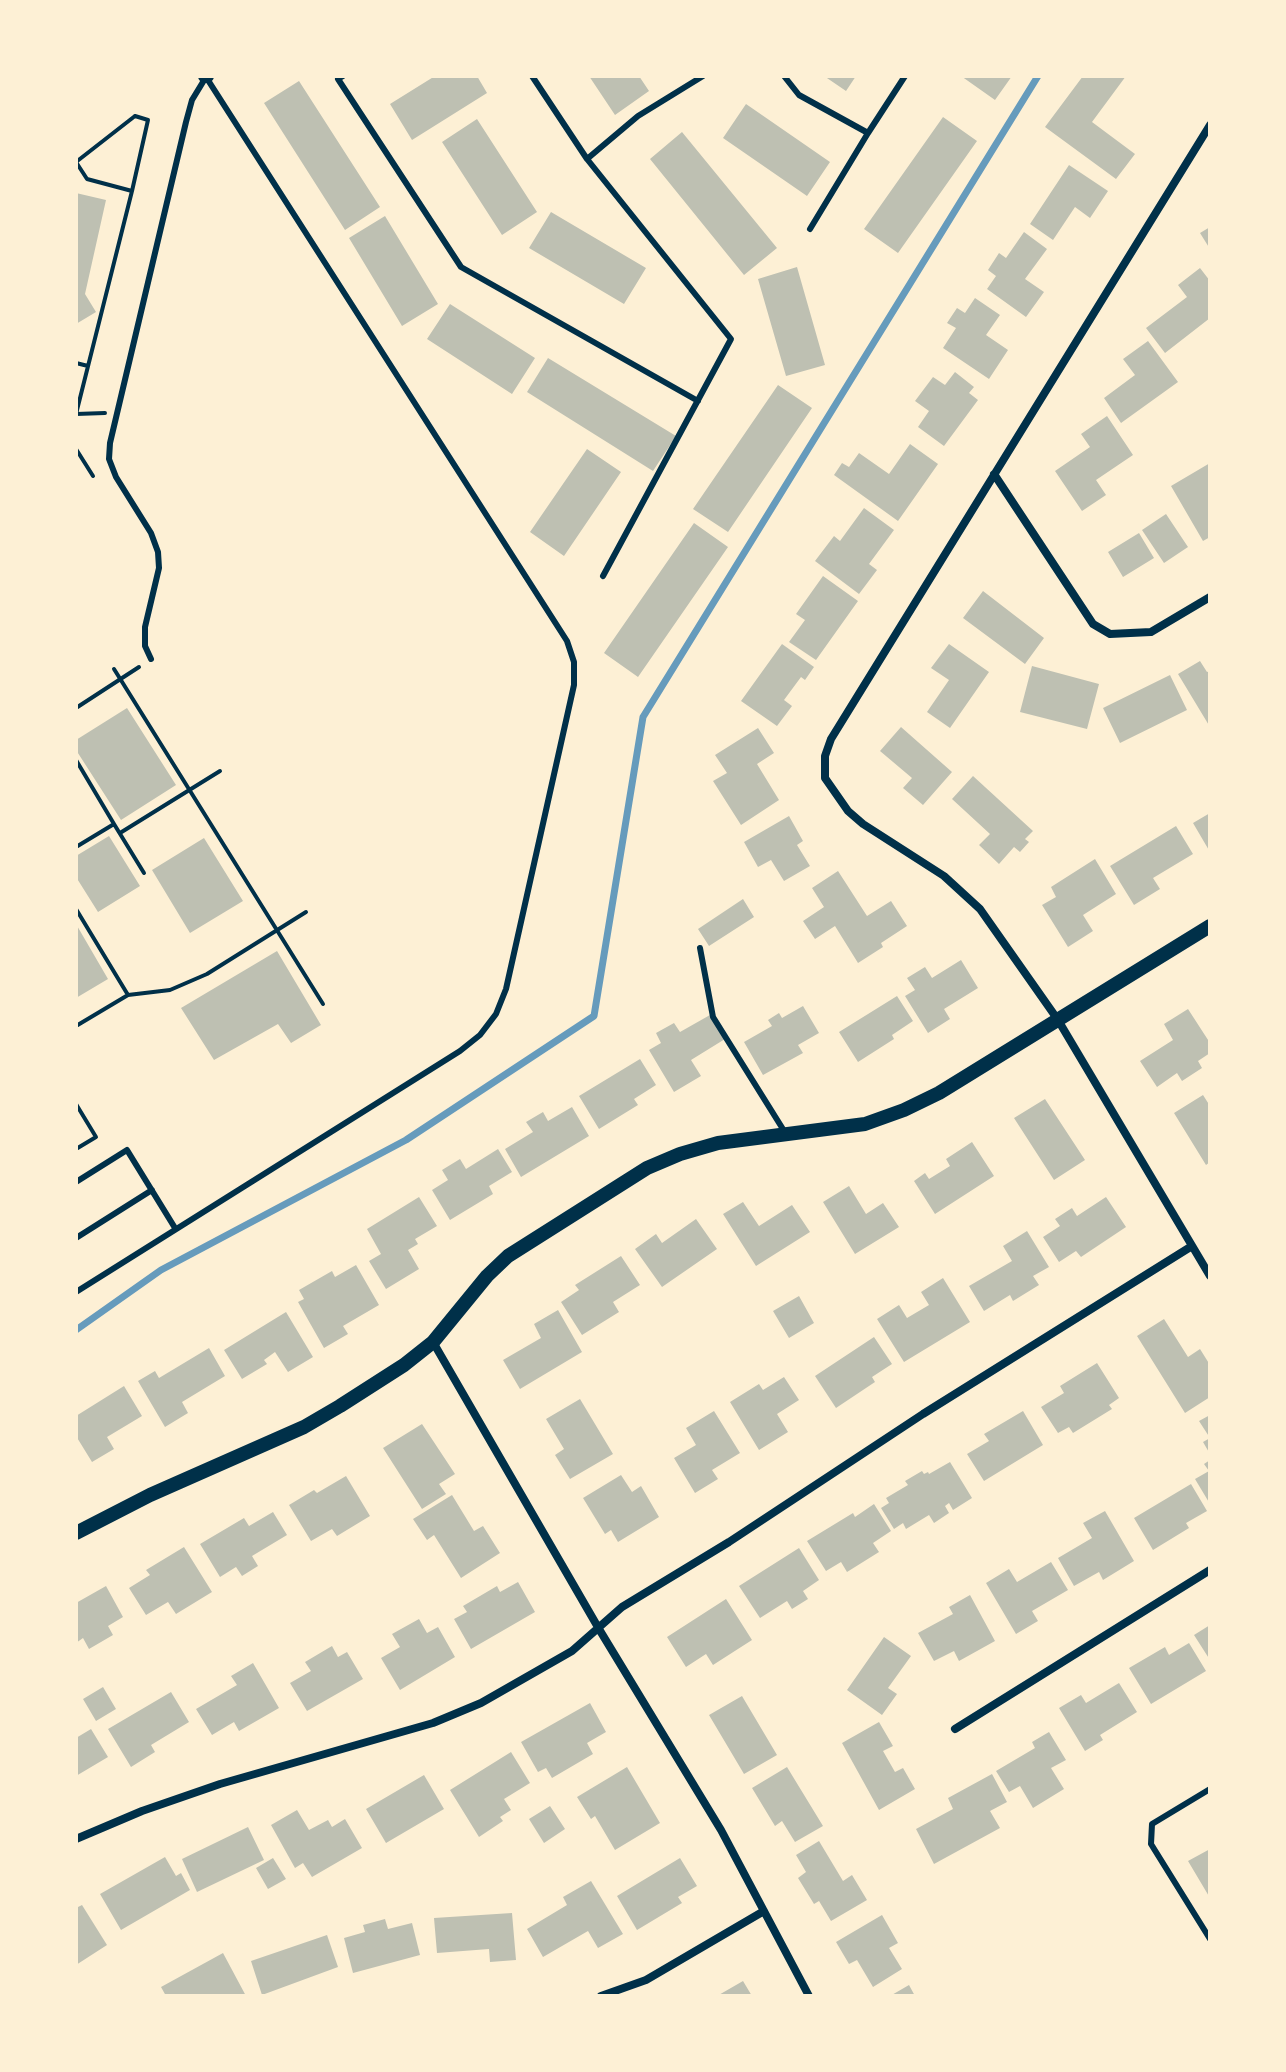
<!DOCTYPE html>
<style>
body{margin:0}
#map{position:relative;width:1286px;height:2072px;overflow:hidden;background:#fdf0d5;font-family:"IBM Plex Serif",serif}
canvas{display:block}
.frame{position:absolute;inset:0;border:78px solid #fdf0d5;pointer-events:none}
</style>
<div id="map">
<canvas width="1286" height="2072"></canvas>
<div class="frame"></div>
</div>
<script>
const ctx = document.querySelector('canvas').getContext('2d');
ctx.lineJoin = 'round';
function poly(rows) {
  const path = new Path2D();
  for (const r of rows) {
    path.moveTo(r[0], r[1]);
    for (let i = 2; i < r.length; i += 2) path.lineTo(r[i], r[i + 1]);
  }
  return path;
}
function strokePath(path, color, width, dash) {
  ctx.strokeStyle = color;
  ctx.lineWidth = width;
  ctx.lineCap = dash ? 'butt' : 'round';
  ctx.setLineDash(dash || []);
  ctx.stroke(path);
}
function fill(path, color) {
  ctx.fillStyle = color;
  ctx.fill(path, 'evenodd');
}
strokePath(poly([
 [76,1330,161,1270,406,1140,594,1016,643,717,1038,76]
]), '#669bbc', 7);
fill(poly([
 [435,76,477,76,487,93,412,140,390,104],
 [589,76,639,76,649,91,615,115],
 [824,76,856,76,846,91],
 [961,76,1012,76,995,100],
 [1083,76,1126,76,1092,122,1135,154,1116,179,1045,127],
 [299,81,380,207,345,230,264,103],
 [746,104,830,162,807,196,723,138],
 [943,117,977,141,898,253,864,229],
 [477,119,537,212,502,235,442,142],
 [682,132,777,248,744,275,650,159],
 [1069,165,1108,191,1090,218,1075,207,1053,240,1030,224],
 [76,193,106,200,85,294,96,312,76,324],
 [551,212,646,268,624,304,529,248],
 [385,216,438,304,402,326,349,238],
 [1210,227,1210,249,1200,233],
 [1024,232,1047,249,1025,279,1044,292,1026,317,987,289,996,276,988,270,999,253,1006,258],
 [797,267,825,365,786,376,758,279],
 [1200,268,1210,281,1210,318,1165,353,1146,328,1187,297,1178,285],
 [975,298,1000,315,986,335,1008,350,989,379,943,348,956,328,947,323,957,308,965,313],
 [450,304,535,358,512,394,427,339],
 [1148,341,1178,382,1121,423,1104,398,1135,375,1123,359],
 [548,358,676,436,653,471,527,392],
 [955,372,974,387,969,393,978,400,944,446,918,427,929,411,915,401,933,377,945,385],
 [778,385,812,408,728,532,693,509],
 [1107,416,1133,455,1096,480,1106,495,1082,511,1055,471,1090,447,1081,434],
 [910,444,938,464,898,521,834,475,842,463,849,467,859,453,889,474],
 [587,449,621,472,564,556,530,532],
 [1210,463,1210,537,1203,541,1171,486],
 [864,508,894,530,869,564,877,570,859,594,815,561,834,536,840,541],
 [1166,514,1188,547,1164,563,1142,530],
 [694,523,728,547,638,677,604,653],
 [1139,533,1154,558,1123,577,1108,552],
 [823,576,858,601,816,660,789,642,805,620,796,614],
 [983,591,1044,638,1025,664,963,618],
 [782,644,814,667,805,680,801,677,784,700,792,706,777,726,741,701],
 [949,644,989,672,950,728,927,712,949,680,931,668],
 [1200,661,1207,672,1210,671,1210,727,1178,674],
 [1032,666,1099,684,1087,729,1020,712],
 [1170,675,1187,710,1120,743,1103,708],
 [127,708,176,785,121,820,76,750,76,740],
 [901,727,952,772,923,805,903,788,912,778,880,751],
 [758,728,774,753,757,764,779,800,741,825,713,781,727,773,715,755],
 [973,776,1033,831,1025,839,1029,842,1020,852,1014,847,999,864,979,845,990,834,952,799],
 [1210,813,1210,852,1193,823],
 [789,816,803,841,797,845,810,866,784,881,771,860,758,867,744,842],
 [1176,826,1193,854,1153,878,1160,889,1134,905,1110,866],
 [109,836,140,886,98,912,76,877,76,856],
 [204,838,243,901,190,933,152,870],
 [1095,859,1116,894,1083,915,1093,931,1068,947,1042,905,1056,897,1051,887],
 [838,871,867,916,891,901,907,926,881,943,883,947,858,963,835,926,815,939,803,921,824,907,812,888],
 [743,899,754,917,709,946,698,929],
 [76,924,108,979,76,998],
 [277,951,321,1025,291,1043,278,1024,214,1060,181,1008],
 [961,960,978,988,944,1009,950,1019,928,1033,905,996,915,990,907,978,925,967,932,978],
 [897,996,913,1021,892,1035,894,1039,858,1062,839,1032],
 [803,1006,819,1033,798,1045,803,1053,763,1075,744,1042,772,1026,768,1020,779,1013,782,1018],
 [1188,1009,1210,1043,1210,1053,1198,1061,1202,1068,1182,1081,1177,1073,1157,1087,1140,1061,1173,1040,1164,1024],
 [710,1015,725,1039,691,1060,701,1076,674,1092,649,1050,661,1043,656,1033,674,1023,680,1032],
 [640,1059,656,1085,634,1099,638,1105,599,1129,579,1096],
 [1203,1095,1210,1106,1210,1162,1206,1165,1174,1113],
 [1045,1099,1085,1160,1054,1180,1014,1118],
 [572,1107,589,1136,521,1177,505,1149,533,1132,526,1122,543,1112,548,1121],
 [972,1142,994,1176,935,1214,914,1181,925,1173,929,1179,950,1166,946,1159],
 [498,1149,512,1172,489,1186,493,1194,450,1220,432,1190,448,1180,442,1170,460,1159,466,1169],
 [849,1186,866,1214,883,1203,899,1227,855,1254,823,1202],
 [419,1197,437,1226,415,1239,418,1244,408,1250,419,1269,386,1289,369,1261,381,1254,367,1229],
 [1106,1197,1126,1227,1081,1257,1076,1251,1059,1262,1043,1237,1060,1226,1055,1219,1072,1208,1077,1216],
 [743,1202,759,1226,792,1205,810,1232,756,1266,723,1214],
 [696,1219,717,1249,662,1287,635,1249,656,1234,662,1243],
 [1027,1231,1049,1267,1033,1276,1039,1285,1013,1301,1010,1295,984,1311,969,1286,1012,1261,1003,1246],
 [621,1256,640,1285,613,1302,619,1312,582,1335,561,1302,579,1290,575,1285],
 [356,1265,379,1305,343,1326,348,1334,324,1348,298,1302,304,1299,299,1290,332,1271,335,1277],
 [943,1278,970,1322,904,1362,877,1319,899,1305,907,1318,929,1305,921,1292],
 [799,1296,814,1323,789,1338,773,1311],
 [558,1310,582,1352,520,1389,503,1360,541,1338,534,1324],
 [286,1312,313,1357,288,1372,275,1352,264,1360,267,1364,242,1379,224,1350],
 [1164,1319,1188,1357,1200,1349,1210,1365,1210,1397,1185,1413,1137,1336],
 [874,1337,892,1364,872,1377,875,1382,836,1408,815,1376],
 [209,1348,225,1376,182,1402,188,1413,165,1427,138,1381,155,1371,159,1378],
 [1097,1363,1119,1398,1109,1405,1112,1409,1073,1433,1069,1427,1058,1433,1041,1407,1064,1393,1060,1386],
 [784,1377,799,1400,777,1414,788,1432,759,1450,730,1402,759,1384,763,1390],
 [124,1386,142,1416,107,1437,114,1449,92,1462,76,1436,76,1416],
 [580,1399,613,1454,570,1479,555,1455,564,1449,546,1419],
 [714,1411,740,1453,712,1470,718,1479,695,1493,674,1458,696,1445,686,1428],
 [1023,1411,1043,1445,984,1481,967,1454,989,1441,984,1434],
 [1210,1415,1210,1454,1203,1442,1210,1438,1199,1421],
 [422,1424,455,1474,439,1484,446,1494,422,1509,383,1448],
 [1210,1460,1210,1504,1195,1479,1209,1471,1204,1464],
 [950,1462,972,1498,953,1510,949,1503,945,1506,949,1513,934,1523,929,1515,906,1529,903,1523,894,1529,881,1508,889,1503,886,1498,908,1485,905,1481,922,1471,924,1474,928,1472,929,1474],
 [621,1475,632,1492,641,1486,659,1517,618,1542,611,1530,605,1534,583,1498],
 [346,1476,370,1516,337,1536,332,1529,311,1541,289,1505,314,1490,317,1493],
 [1191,1484,1207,1511,1186,1523,1189,1528,1153,1550,1134,1518],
 [452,1495,474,1531,483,1526,500,1553,461,1578,434,1535,427,1540,413,1519],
 [874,1504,891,1531,873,1543,879,1552,847,1572,841,1562,826,1571,807,1541,853,1513,855,1517],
 [1105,1511,1134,1561,1103,1580,1099,1572,1074,1586,1058,1558,1092,1538,1083,1523],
 [273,1512,287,1535,252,1556,258,1566,242,1576,236,1567,220,1577,200,1544,244,1518,249,1526],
 [184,1547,212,1592,176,1614,168,1602,146,1615,129,1588,150,1575,146,1570],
 [799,1548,819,1580,803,1591,808,1599,792,1609,787,1601,760,1618,739,1586],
 [1051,1562,1068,1590,1032,1611,1038,1621,1016,1634,986,1583,1009,1569,1017,1582],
 [518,1582,535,1612,471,1649,454,1619,467,1612,463,1606,497,1586,500,1592],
 [106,1586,123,1617,108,1626,113,1635,89,1649,83,1638,76,1643,76,1603],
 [970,1595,995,1641,959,1661,954,1651,934,1661,918,1633,953,1614,949,1607],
 [726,1599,752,1640,713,1665,706,1654,686,1667,667,1637],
 [419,1619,427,1633,438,1627,455,1657,400,1690,381,1658,400,1647,392,1634],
 [1210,1625,1210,1660,1194,1635],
 [884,1637,911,1656,888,1688,897,1694,882,1715,847,1690],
 [1189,1643,1206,1671,1151,1704,1129,1668,1165,1647,1169,1655],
 [332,1646,338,1657,347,1652,363,1679,307,1711,290,1683,311,1671,305,1662],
 [253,1663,279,1708,239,1731,234,1722,212,1735,196,1709,237,1685,231,1676],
 [1119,1683,1137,1712,1100,1735,1103,1740,1085,1751,1059,1708,1081,1695,1086,1703],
 [103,1687,116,1709,96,1721,83,1699],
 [171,1692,189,1722,151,1745,155,1752,131,1767,108,1729],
 [742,1696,777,1755,744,1774,709,1715],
 [590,1703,606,1732,587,1743,593,1754,552,1778,546,1768,538,1772,521,1742],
 [879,1722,893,1746,883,1751,895,1772,903,1768,915,1789,879,1810,842,1743],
 [91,1729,108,1757,76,1776,76,1738],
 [1049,1732,1066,1760,1051,1768,1064,1789,1033,1808,1020,1786,1009,1792,996,1771,1035,1748,1032,1742],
 [511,1752,530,1783,504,1799,511,1810,500,1817,503,1821,479,1837,450,1790],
 [627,1767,660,1823,615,1850,595,1816,591,1819,577,1797],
 [787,1767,823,1826,795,1842,782,1821,775,1826,752,1788],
 [992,1774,1007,1802,990,1811,1000,1828,934,1864,916,1829,953,1809,948,1798],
 [424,1775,444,1809,386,1843,366,1809],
 [550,1806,565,1829,544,1843,529,1819],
 [297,1810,309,1830,328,1820,332,1827,345,1819,362,1848,312,1877,303,1863,295,1868,271,1825],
 [248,1827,264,1860,197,1892,182,1859],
 [819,1841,843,1881,852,1875,867,1900,831,1921,819,1901,814,1904,798,1878,806,1872,796,1855],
 [1210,1849,1210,1898,1188,1861],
 [165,1857,176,1876,181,1873,190,1890,121,1930,100,1894],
 [273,1858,286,1879,268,1889,256,1868],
 [680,1858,697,1886,678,1897,682,1903,637,1930,617,1896],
 [591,1881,623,1934,598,1948,588,1931,543,1957,527,1929,567,1905,563,1897],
 [82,1905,107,1945,76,1965,76,1908],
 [512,1913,516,1960,490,1962,489,1949,437,1953,434,1918],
 [882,1915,898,1943,889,1948,902,1969,873,1987,857,1960,849,1964,836,1942],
 [385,1919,388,1929,412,1923,420,1955,353,1973,344,1938,365,1932,363,1925],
 [327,1935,338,1967,262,1995,251,1961],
 [223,1953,246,1996,166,1996,161,1987],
 [743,1981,752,1996,717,1996],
 [909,1985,915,1996,890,1996]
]), '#bec0b2');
strokePath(poly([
 [135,116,148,120,132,191,87,179,76,162,135,116],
 [76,363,88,366],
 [76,414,105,413],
 [76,427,76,414,132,191],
 [76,449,93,476],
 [114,669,323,1004],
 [76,708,139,667],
 [76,760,114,824,76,847],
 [114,824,144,873],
 [120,833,220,771],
 [76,909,128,995],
 [76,1026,128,995,170,990,207,974,306,912],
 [76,1104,96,1137,76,1149]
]), '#003049', 4);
strokePath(poly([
 [343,76,338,79,461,267,698,401],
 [532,76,587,159,731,339,603,576],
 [784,76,799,95,868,133,905,76],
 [587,159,638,116,703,76],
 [810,229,868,133],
 [700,948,713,1017,786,1134],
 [76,1182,127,1150,175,1228],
 [76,1238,152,1190],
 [76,1292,460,1051,480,1035,496,1014,506,989,574,685,574,662,567,641,206,77,192,100,186,122,110,443,109,459,116,477,151,533,158,552,159,568,145,627,145,646,151,659],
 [1210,1789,1152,1824,1151,1844,1210,1939]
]), '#003049', 6);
strokePath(poly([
 [1210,125,831,739,825,756,825,778,848,811,863,824,944,876,980,909,1058,1020,1210,1276],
 [994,474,1093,624,1110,634,1151,632,1210,597],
 [433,1342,599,1629,721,1830,809,1996],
 [955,1729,1210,1570],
 [76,1839,142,1811,220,1784,433,1723,481,1703,572,1651,622,1607,729,1542,923,1414,1192,1246],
 [601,1996,646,1980,764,1911]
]), '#003049', 8);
strokePath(poly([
 [205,76,207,76],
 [76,1533,150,1495,304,1427,340,1406,404,1365,433,1342,487,1276,508,1256,647,1168,680,1154,718,1143,865,1124,904,1110,939,1093,1210,926]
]), '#003049', 14);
</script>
